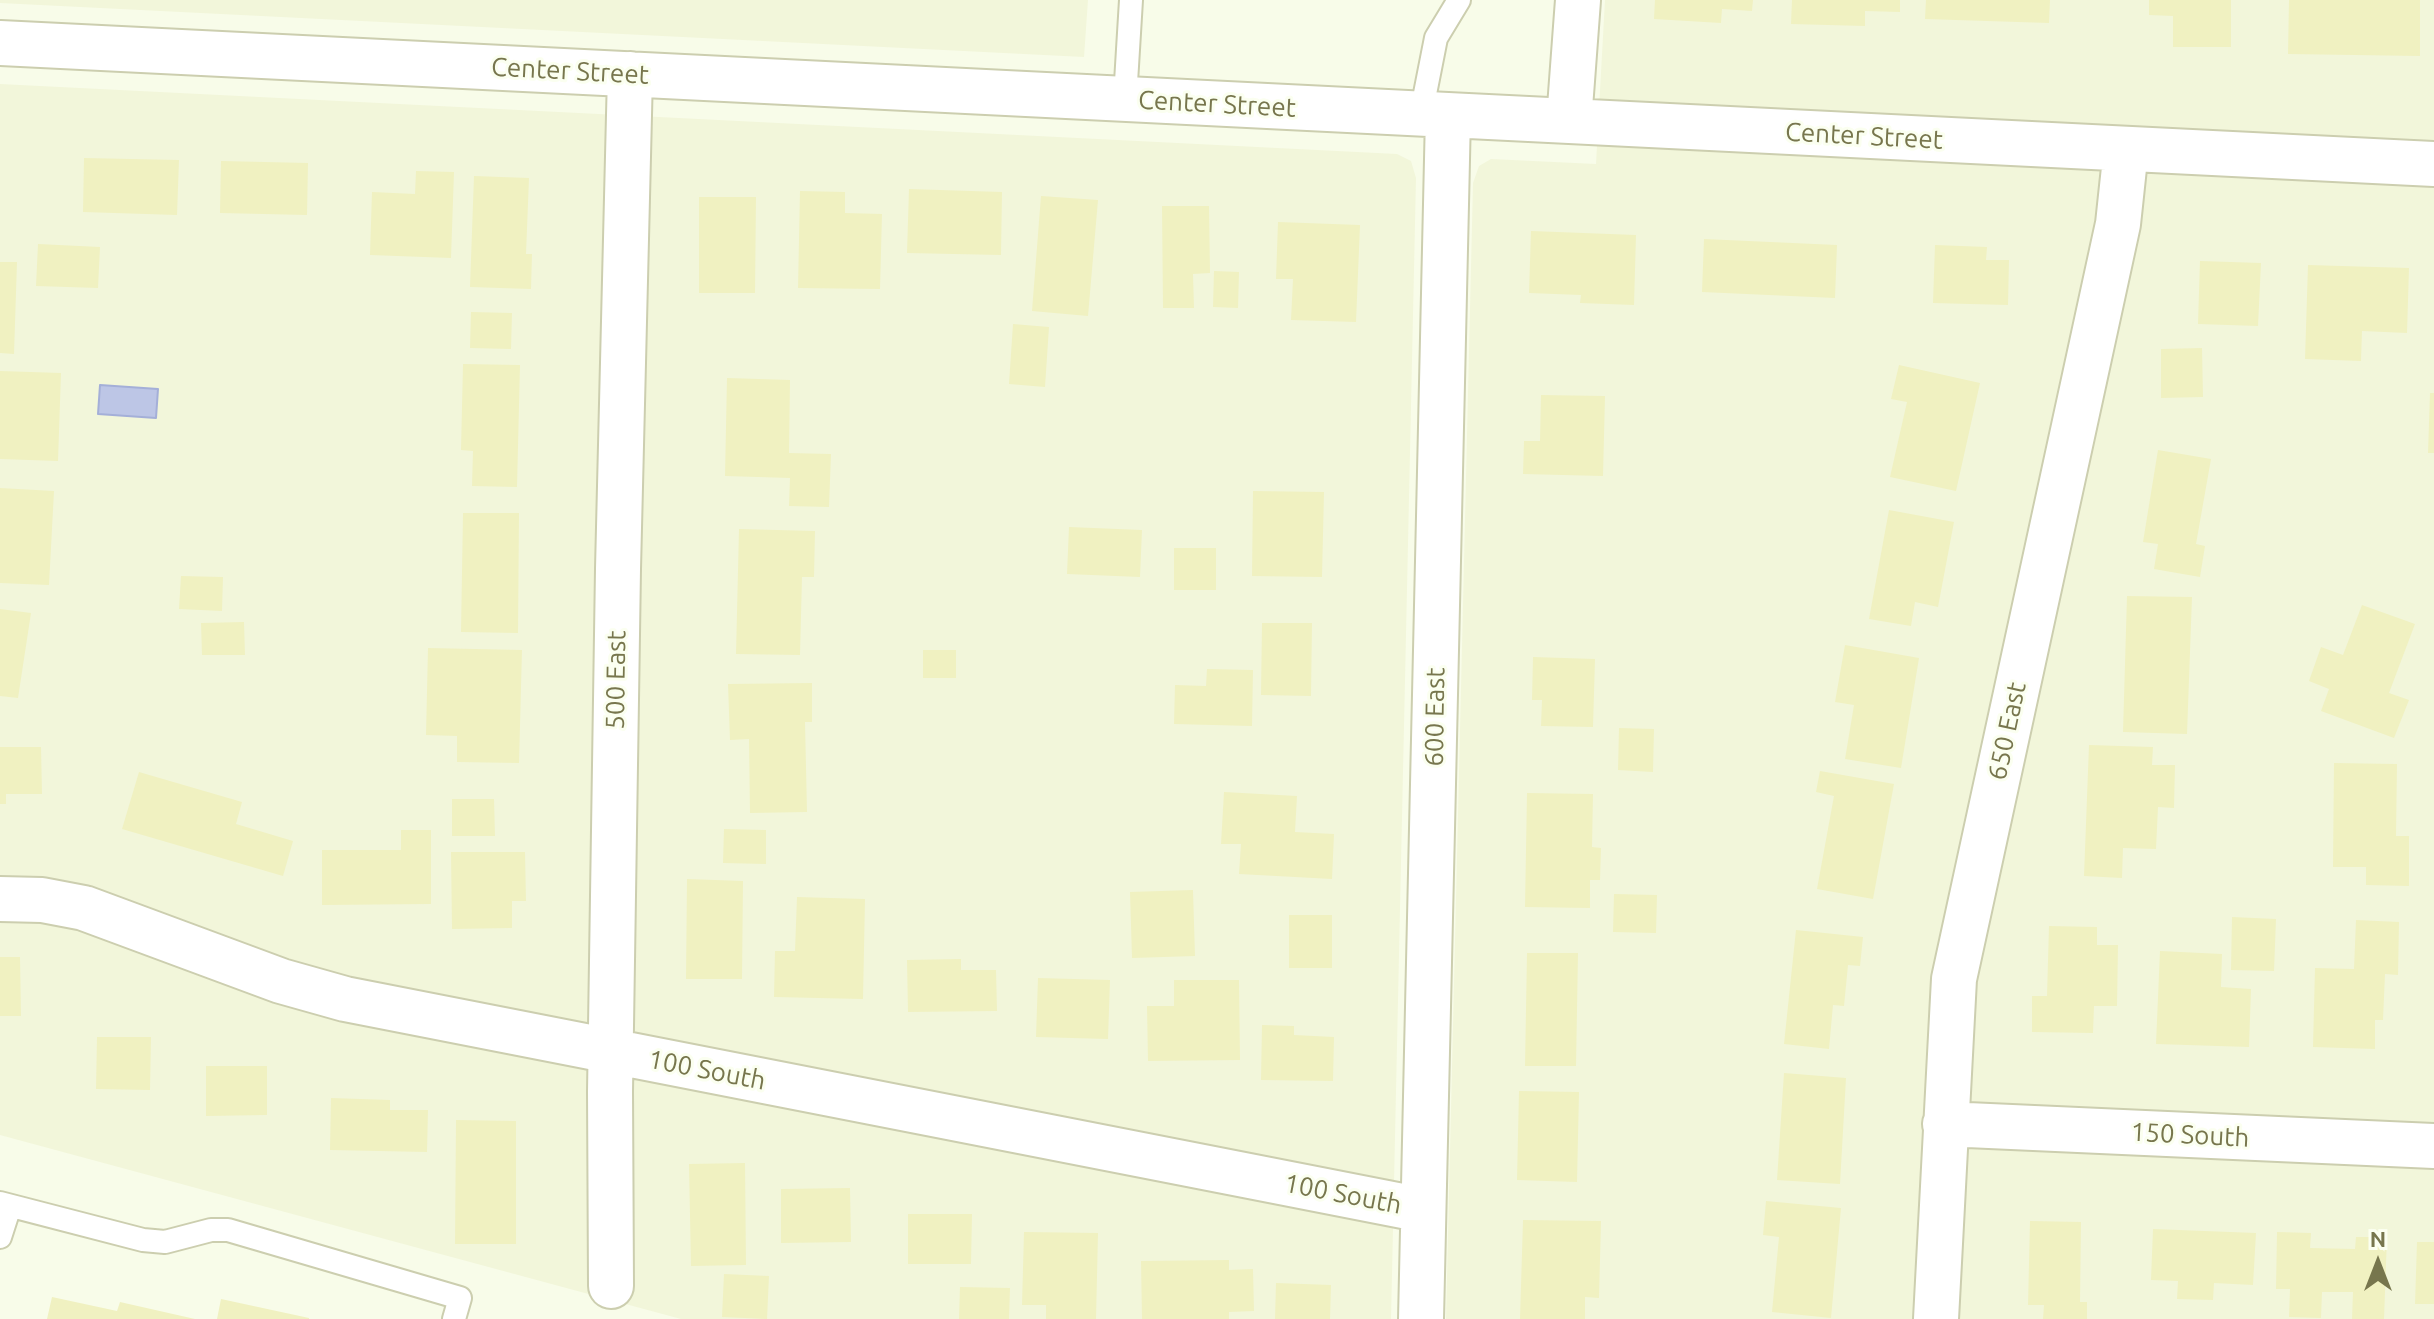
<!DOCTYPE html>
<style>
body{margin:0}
#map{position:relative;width:2434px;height:1319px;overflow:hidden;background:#f8fce9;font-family:Ubuntu,sans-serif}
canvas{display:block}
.north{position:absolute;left:2338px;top:1223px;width:80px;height:80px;-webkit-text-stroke:6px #fbfff0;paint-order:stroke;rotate:0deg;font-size:22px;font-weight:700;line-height:32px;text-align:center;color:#77764d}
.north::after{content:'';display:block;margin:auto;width:28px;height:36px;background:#77764d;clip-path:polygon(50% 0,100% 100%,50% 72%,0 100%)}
</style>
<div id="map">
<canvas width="2434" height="1319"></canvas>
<div class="north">N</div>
</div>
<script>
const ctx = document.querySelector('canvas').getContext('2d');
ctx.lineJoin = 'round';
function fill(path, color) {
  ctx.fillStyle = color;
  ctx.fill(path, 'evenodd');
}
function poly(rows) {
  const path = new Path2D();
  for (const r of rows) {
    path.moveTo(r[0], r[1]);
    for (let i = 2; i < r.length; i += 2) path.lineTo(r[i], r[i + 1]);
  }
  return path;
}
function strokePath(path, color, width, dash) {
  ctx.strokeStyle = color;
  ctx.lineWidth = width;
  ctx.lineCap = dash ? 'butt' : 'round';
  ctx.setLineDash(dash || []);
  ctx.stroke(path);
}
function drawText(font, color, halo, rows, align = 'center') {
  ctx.font = font + ' Ubuntu,sans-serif';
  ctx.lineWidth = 6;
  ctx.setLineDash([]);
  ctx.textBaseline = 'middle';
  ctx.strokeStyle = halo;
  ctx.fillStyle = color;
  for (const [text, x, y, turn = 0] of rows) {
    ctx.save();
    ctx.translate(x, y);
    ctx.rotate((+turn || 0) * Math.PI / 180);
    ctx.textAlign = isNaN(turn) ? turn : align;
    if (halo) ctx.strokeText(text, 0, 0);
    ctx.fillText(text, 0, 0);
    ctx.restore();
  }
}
fill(poly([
 [0,0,1088,0,1084,57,0,3],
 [1605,0,2434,0,2434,1319,1446,1319,1473,183,1479,166,1491,159,1596,164],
 [0,84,1397,154,1411,161,1416,178,1391,1319,681,1319,0,1135]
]), '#f2f6da');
const water = poly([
 [100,385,158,389,156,418,98,414,100,385]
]);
fill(water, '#bdc6e6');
strokePath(water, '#a4afd8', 2);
fill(poly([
 [1655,0,1753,0,1752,11,1722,9,1721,23,1654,19],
 [1792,0,1900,0,1900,12,1865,11,1865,26,1791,24],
 [1926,0,2050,0,2049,23,1925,19],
 [2149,0,2231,0,2231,47,2173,47,2173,16,2149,15],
 [2289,0,2420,0,2420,56,2288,54],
 [84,158,179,160,177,215,83,212],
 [221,161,308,163,307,215,220,213],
 [416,171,454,172,451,258,370,255,372,192,415,194],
 [474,176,529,178,526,254,532,254,531,289,470,287],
 [909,189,1002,192,1001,255,907,253],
 [800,191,845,192,845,213,882,214,880,289,798,288],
 [1041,196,1098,200,1088,316,1032,311],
 [699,197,756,197,755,293,699,293],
 [1162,206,1209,206,1210,273,1193,274,1194,308,1163,308],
 [1278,222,1360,225,1356,322,1291,320,1293,279,1276,279],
 [1531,231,1636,235,1634,305,1580,303,1581,295,1529,293],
 [1704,239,1837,245,1835,298,1702,292],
 [38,244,100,247,98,288,36,286],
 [1935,245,1987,247,1986,260,2009,260,2008,305,1933,303],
 [2200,261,2261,263,2258,326,2198,324],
 [0,262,17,262,14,354,0,353],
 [2308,265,2409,268,2407,333,2362,331,2361,361,2305,359],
 [1214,271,1239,272,1238,308,1213,307],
 [471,312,512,313,511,349,470,348],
 [1013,324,1049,327,1045,387,1009,384],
 [2202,348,2203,397,2161,398,2161,349],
 [463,364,520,365,517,487,472,486,473,451,461,450],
 [1899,365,1980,383,1956,491,1890,477,1907,402,1891,399],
 [0,371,61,373,58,461,0,459],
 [727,378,790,380,789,453,831,454,829,507,789,506,790,478,725,476],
 [2430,393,2434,393,2434,453,2428,453],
 [1541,395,1605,396,1603,476,1523,474,1524,441,1540,441],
 [2158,450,2211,459,2196,544,2205,546,2200,577,2154,569,2158,544,2143,542],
 [0,488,54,491,49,585,0,583],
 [1253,491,1324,492,1322,577,1252,576],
 [1889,510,1954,522,1938,607,1915,602,1911,626,1869,619],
 [463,513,519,513,518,633,461,632],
 [1069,527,1142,530,1140,577,1067,574],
 [739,529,815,531,814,577,802,577,800,655,736,654],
 [1174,548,1216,548,1216,590,1174,590],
 [181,576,223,577,222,611,179,609],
 [2127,596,2192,597,2187,734,2123,732],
 [2362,605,2415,624,2389,693,2409,700,2394,738,2321,711,2329,689,2309,681,2321,647,2343,655],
 [0,609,31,613,18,698,0,696],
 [244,622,245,655,202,655,201,623],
 [1262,623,1312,623,1311,696,1261,695],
 [1845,645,1919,658,1901,768,1845,759,1854,705,1835,702],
 [428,648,522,650,519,763,457,762,457,736,426,735],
 [923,650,956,650,956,678,923,678],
 [1533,657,1595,659,1593,727,1541,726,1542,700,1532,700],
 [1207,669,1253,670,1252,726,1174,724,1175,685,1206,686],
 [812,683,812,722,805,722,807,812,750,813,749,739,730,740,728,684],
 [1619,728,1654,729,1653,772,1618,770],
 [2089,745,2153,747,2152,765,2175,765,2174,808,2158,807,2156,849,2123,848,2122,878,2084,876],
 [0,747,41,747,42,794,6,794,6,804,0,804],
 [2334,763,2397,764,2396,836,2409,836,2409,886,2366,885,2366,867,2333,867],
 [1820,771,1894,784,1873,899,1817,889,1834,796,1816,792],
 [139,772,242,802,236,824,293,841,283,876,122,829],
 [1224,792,1297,796,1295,832,1334,834,1332,879,1239,874,1241,844,1221,844],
 [1527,793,1593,794,1592,847,1601,848,1600,880,1590,880,1590,908,1525,907],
 [452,799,494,799,495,836,452,836],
 [724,829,766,830,766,864,723,863],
 [401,830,431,830,431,904,322,905,322,850,401,850],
 [451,852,525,852,526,901,512,901,512,928,452,929],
 [687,879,743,881,742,979,686,979],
 [1193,890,1195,956,1132,958,1130,892],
 [1614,894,1657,895,1656,933,1613,932],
 [797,897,865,899,863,999,774,997,775,951,795,951],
 [1289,915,1332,915,1332,968,1289,968],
 [2232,917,2276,919,2274,971,2231,970],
 [2356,920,2399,922,2398,975,2385,974,2383,1020,2375,1020,2375,1049,2313,1047,2315,968,2354,969],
 [2049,926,2097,927,2097,945,2118,945,2117,1006,2094,1006,2093,1033,2032,1032,2032,996,2047,996],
 [1796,930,1863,937,1860,966,1848,965,1844,1006,1833,1005,1829,1049,1784,1044],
 [2160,951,2222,954,2221,987,2251,989,2249,1047,2156,1044],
 [1527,953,1578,953,1576,1066,1525,1066],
 [0,957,20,957,21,1016,0,1016],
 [961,959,961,970,996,970,997,1011,908,1012,907,960],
 [1038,978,1110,980,1108,1039,1036,1037],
 [1174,980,1239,980,1240,1060,1148,1061,1147,1006,1174,1006],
 [1262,1025,1294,1026,1294,1035,1334,1037,1333,1081,1261,1080],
 [97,1037,151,1037,150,1090,96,1089],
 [206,1066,267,1066,267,1115,206,1116],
 [1784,1073,1846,1078,1840,1184,1777,1180],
 [1519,1091,1579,1092,1577,1182,1517,1180],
 [331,1098,390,1100,390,1110,428,1110,427,1152,330,1150],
 [456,1120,516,1121,516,1244,455,1244],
 [745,1163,746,1265,691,1266,689,1164],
 [850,1188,851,1242,781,1243,781,1189],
 [1766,1201,1841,1208,1831,1318,1772,1312,1779,1237,1763,1235],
 [908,1214,972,1214,971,1264,908,1264],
 [1523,1220,1601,1221,1599,1298,1585,1297,1585,1319,1520,1319],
 [2030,1221,2081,1222,2080,1302,2087,1302,2087,1319,2043,1319,2044,1305,2028,1305],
 [2153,1229,2256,1233,2253,1285,2214,1283,2213,1300,2177,1299,2178,1281,2151,1280],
 [1024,1232,1098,1233,1096,1319,1046,1319,1046,1305,1022,1305],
 [2277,1232,2311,1233,2310,1248,2355,1249,2356,1237,2387,1237,2384,1319,2352,1319,2353,1292,2322,1292,2321,1318,2289,1317,2290,1289,2276,1289],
 [2417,1242,2434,1242,2434,1304,2415,1304],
 [1229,1260,1229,1270,1253,1269,1254,1311,1229,1312,1229,1319,1142,1319,1141,1261],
 [724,1274,769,1276,767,1319,722,1317],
 [1276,1283,1331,1285,1330,1319,1275,1319],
 [960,1287,1010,1288,1009,1319,959,1319],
 [52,1297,117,1311,120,1302,195,1319,47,1319],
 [221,1299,309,1318,309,1319,217,1319]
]), '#f0f1c1');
const service = poly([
 [1125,99,1131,0],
 [1421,114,1436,38,1459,0],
 [0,1203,143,1240,165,1242,211,1230,228,1230,460,1298,454,1319],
 [0,1237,10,1206]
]);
const minor = poly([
 [0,43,2434,164],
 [1569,121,1578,0],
 [0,899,42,900,84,908,281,981,345,999,1423,1210],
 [1945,1124,2434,1146],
 [611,1286,610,1091,618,569,630,74],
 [1421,1319,1448,115],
 [1936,1319,1954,979,2118,224,2126,149]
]);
strokePath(service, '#ccceaf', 26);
strokePath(minor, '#ccceaf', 48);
strokePath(service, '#fff', 22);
strokePath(minor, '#fff', 44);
drawText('26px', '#77764d', '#fbfff0', [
 ["Center Street",570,71,3],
 ["Center Street",1217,104,3],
 ["Center Street",1864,136,3],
 ["500 East",616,680,-89],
 ["600 East",1435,717,-89],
 ["650 East",2007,731,-78],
 ["100 South",707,1070,11],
 ["150 South",2190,1135,3],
 ["100 South",1343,1194,11]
]);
</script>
